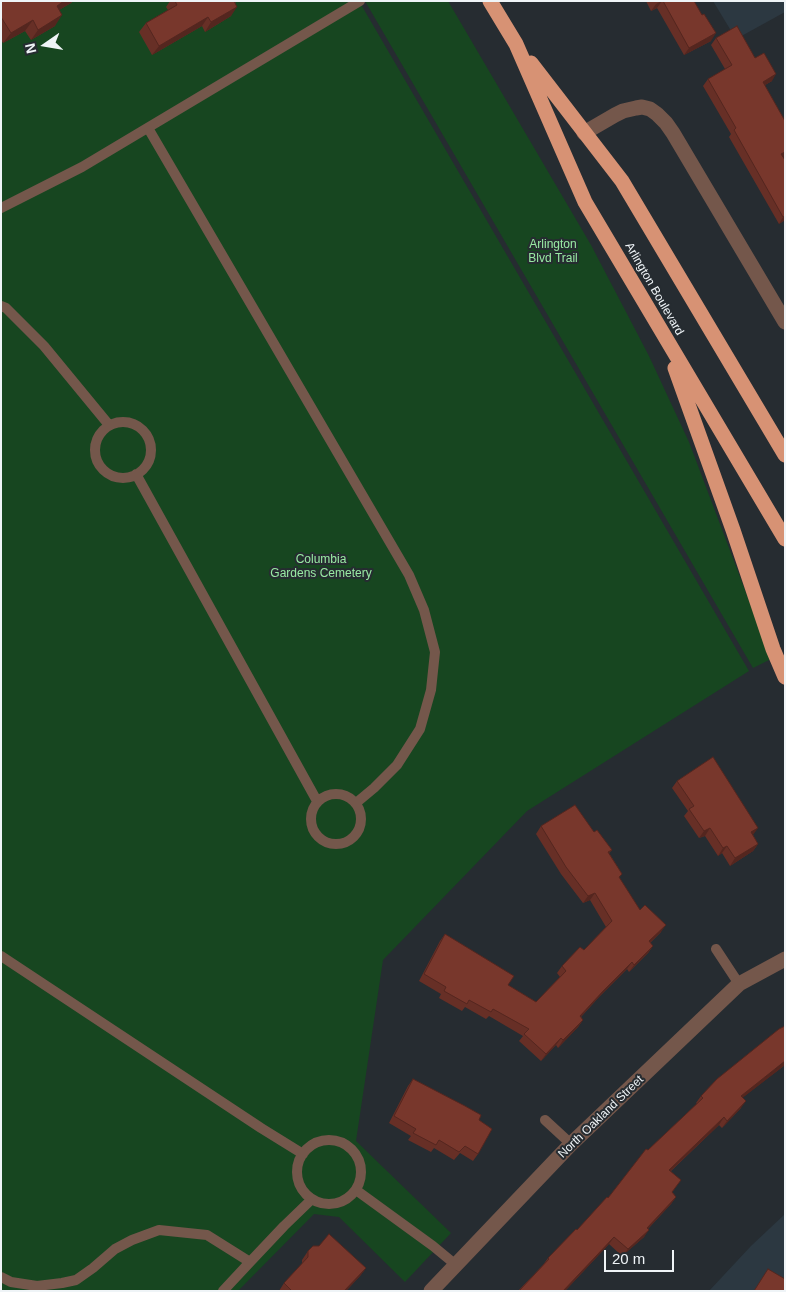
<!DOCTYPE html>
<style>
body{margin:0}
#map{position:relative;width:786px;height:1292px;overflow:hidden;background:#262c31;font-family:Helvetica,sans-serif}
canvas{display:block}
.frame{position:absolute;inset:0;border:2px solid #eff4f7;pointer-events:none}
.north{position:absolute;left:20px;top:20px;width:50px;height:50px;-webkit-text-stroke:4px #262c31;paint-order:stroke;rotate:257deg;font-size:14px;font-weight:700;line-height:20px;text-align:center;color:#eff4f7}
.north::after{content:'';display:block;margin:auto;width:18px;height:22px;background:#eff4f7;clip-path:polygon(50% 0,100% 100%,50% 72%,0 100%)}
.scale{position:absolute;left:604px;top:1250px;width:70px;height:22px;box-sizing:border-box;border:2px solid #eff4f7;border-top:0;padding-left:6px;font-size:15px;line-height:18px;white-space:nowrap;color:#eff4f7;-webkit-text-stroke:4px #262c31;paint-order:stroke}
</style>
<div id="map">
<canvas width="786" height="1292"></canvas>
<div class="frame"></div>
<div class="north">N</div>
<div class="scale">20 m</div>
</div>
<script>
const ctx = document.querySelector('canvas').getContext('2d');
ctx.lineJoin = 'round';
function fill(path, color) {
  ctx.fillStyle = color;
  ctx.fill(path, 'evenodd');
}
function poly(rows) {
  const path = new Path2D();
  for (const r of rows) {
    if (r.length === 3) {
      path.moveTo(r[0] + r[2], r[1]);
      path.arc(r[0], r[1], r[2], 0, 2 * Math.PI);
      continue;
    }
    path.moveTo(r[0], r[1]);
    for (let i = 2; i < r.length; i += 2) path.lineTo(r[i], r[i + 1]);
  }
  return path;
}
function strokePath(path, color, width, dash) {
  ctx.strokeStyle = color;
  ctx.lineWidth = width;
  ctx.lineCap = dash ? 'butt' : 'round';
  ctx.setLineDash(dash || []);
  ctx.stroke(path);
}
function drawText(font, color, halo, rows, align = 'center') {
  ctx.font = font + ' Helvetica,sans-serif';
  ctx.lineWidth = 4;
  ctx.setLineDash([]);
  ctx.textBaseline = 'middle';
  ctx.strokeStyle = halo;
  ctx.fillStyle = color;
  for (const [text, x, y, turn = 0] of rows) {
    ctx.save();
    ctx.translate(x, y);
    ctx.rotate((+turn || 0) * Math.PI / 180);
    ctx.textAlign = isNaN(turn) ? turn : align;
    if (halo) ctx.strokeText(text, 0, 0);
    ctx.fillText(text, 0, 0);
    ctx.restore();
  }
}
fill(poly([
 [713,1,785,1,785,12,736,39],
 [785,1214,785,1291,709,1291,751,1246]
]), '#2c3841');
fill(poly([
 [1,1,359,1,749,671,527,811,383,960,356,1141,451,1233,405,1282,339,1217,314,1214,238,1291,1,1291],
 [365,1,448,1,591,245,649,356,689,442,771,659,753,668]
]), '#174620');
strokePath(poly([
 [148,128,409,575,424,610,435,652,431,690,420,729,397,765,374,788,356,803],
 [1,208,82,167,360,1],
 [1,306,6,308,44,346,109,425],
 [123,450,28],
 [136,474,317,801],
 [336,819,25],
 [716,949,739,984],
 [1,956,261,1128,303,1154],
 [545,1120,571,1144],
 [329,1172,32],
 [356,1190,433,1246,456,1265],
 [1,1277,11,1282,37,1286,62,1283,76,1280,93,1268,115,1249,132,1240,159,1230,207,1235,250,1262,284,1226,312,1199],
 [223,1291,250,1262]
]), '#74574b', 10);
strokePath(poly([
 [584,133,615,115,623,111,636,108,642,107,650,109,657,114,666,123,673,133,785,322],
 [431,1291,571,1144,739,984,785,959]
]), '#74574b', 15);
strokePath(poly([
 [490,1,516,44,585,202,785,539],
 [531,63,622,181,785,455],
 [675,368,733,530,773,649,785,677]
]), '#d79274', 15);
fill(poly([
 [1,1,73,1,71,3,59,10,55,26,31,40,25,31,3,43,1,40],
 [170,1,237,1,235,3,231,16,205,32,202,26,152,55,139,32,146,23,168,10,166,7],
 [646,1,694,1,711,41,684,55,657,8,651,11],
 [716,38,755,58,772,81,765,85,783,157,785,220,779,224,729,137,731,134,703,86,708,79,725,69,711,45],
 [677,781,753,835,758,844,753,851,730,866,722,853,718,856,705,836,699,838,684,816,688,811,672,788],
 [541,826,594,832,612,850,609,853,622,874,619,878,640,910,661,932,650,943,653,946,648,953,629,972,627,969,599,997,581,1017,583,1020,578,1027,558,1048,556,1045,541,1061,519,1041,523,1036,489,1016,486,1019,465,1007,462,1011,439,998,441,994,419,981,440,941,445,934,508,985,536,1002,560,977,557,973,562,966,584,950,606,927,590,900,583,903,561,874,536,834],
 [785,1065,743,1097,741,1108,722,1128,719,1125,671,1171,676,1187,672,1192,676,1197,671,1204,648,1229,644,1237,622,1256,609,1244,565,1291,518,1291,543,1265,548,1258,577,1230,608,1198,648,1150,697,1104,696,1103,701,1096],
 [413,1079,479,1120,478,1154,473,1161,460,1153,454,1160,434,1148,431,1152,408,1140,411,1136,389,1123,408,1086],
 [308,1251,366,1268,360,1276,346,1291,279,1291,284,1283,302,1264,302,1260]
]), '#672f26');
fill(poly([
 [64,1,73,1,71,3,49,16,57,6],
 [661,1,662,1,657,8,651,11,656,4],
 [237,7,231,16,205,32,211,22],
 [62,15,55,26,31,40,38,30],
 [208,17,202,26,152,55,159,46],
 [33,20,25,31,3,43,11,33],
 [716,33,711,41,684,55,689,48],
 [776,74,772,81,758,89,763,82],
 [785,152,785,156,776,161,781,154],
 [785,216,785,220,779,224,783,217],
 [710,828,705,836,699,838,704,831],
 [758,828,753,835,751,832],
 [758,844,753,851,730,866,735,858],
 [727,846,722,853,718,856,723,848],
 [595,893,590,900,583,903,588,896],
 [666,925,661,932,644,948,649,941],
 [653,946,648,953,629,972,634,965],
 [632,962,627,969,599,997,575,1023,580,1016,604,990],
 [583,1020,578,1027,558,1048,563,1040],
 [561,1038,556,1045,541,1061,546,1054],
 [785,1061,785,1065,736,1103,741,1096],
 [746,1101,741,1108,722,1128,727,1121],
 [724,1117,719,1125,664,1177,669,1170],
 [676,1197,671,1204,642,1235,647,1228],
 [649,1230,644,1237,622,1256,628,1249],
 [614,1237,609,1244,565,1291,563,1291],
 [366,1268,360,1276,346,1291,344,1291]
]), '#54261f');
const building = poly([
 [1,1,64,1,57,6,62,15,38,30,33,20,11,33,1,17,1,1],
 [175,1,234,1,237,7,211,22,208,17,159,46,146,23,177,5,175,1],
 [663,1,694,1,702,15,704,14,716,33,689,48,663,1],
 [737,26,755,58,764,53,776,74,763,82,785,121,785,152,781,154,785,160,785,216,783,217,734,130,736,128,708,79,732,65,716,38,737,26],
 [713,757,758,828,751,832,758,844,735,858,727,846,723,848,710,828,704,831,689,809,694,806,677,781,713,757],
 [575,805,594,832,597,830,612,850,608,852,622,874,619,877,640,910,645,905,666,925,649,941,653,946,634,965,632,962,604,990,580,1016,583,1020,563,1040,561,1038,546,1054,524,1034,529,1029,493,1009,491,1012,469,1000,467,1004,444,991,446,987,424,974,445,934,514,976,508,985,536,1002,566,971,562,966,580,947,584,950,612,921,595,893,588,896,566,867,541,826,575,805],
 [785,1026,785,1061,741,1096,746,1101,727,1121,724,1117,669,1170,681,1180,672,1192,676,1197,647,1228,649,1230,628,1249,614,1237,563,1291,519,1291,549,1259,548,1258,576,1229,577,1230,607,1197,608,1198,646,1149,648,1150,703,1098,701,1096,717,1079,779,1029,785,1026],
 [413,1079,465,1106,481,1115,479,1120,492,1129,478,1154,465,1146,459,1152,439,1140,436,1145,413,1133,416,1129,394,1116,413,1079],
 [329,1234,366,1268,344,1291,292,1291,284,1283,308,1257,308,1251,313,1246,319,1246,329,1234],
 [768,1269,785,1279,785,1291,754,1291,768,1269]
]);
fill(building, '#78372c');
strokePath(building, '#54261f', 1);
drawText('12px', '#98e9a3', '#262c31', [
 ["Arlington",553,245],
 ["Blvd Trail",553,259],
 ["Columbia",321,560],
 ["Gardens Cemetery",321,574]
]);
drawText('12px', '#eff4f7', '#262c31', [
 ["Arlington Boulevard",654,289,60],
 ["North Oakland Street",601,1117,-44]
]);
</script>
